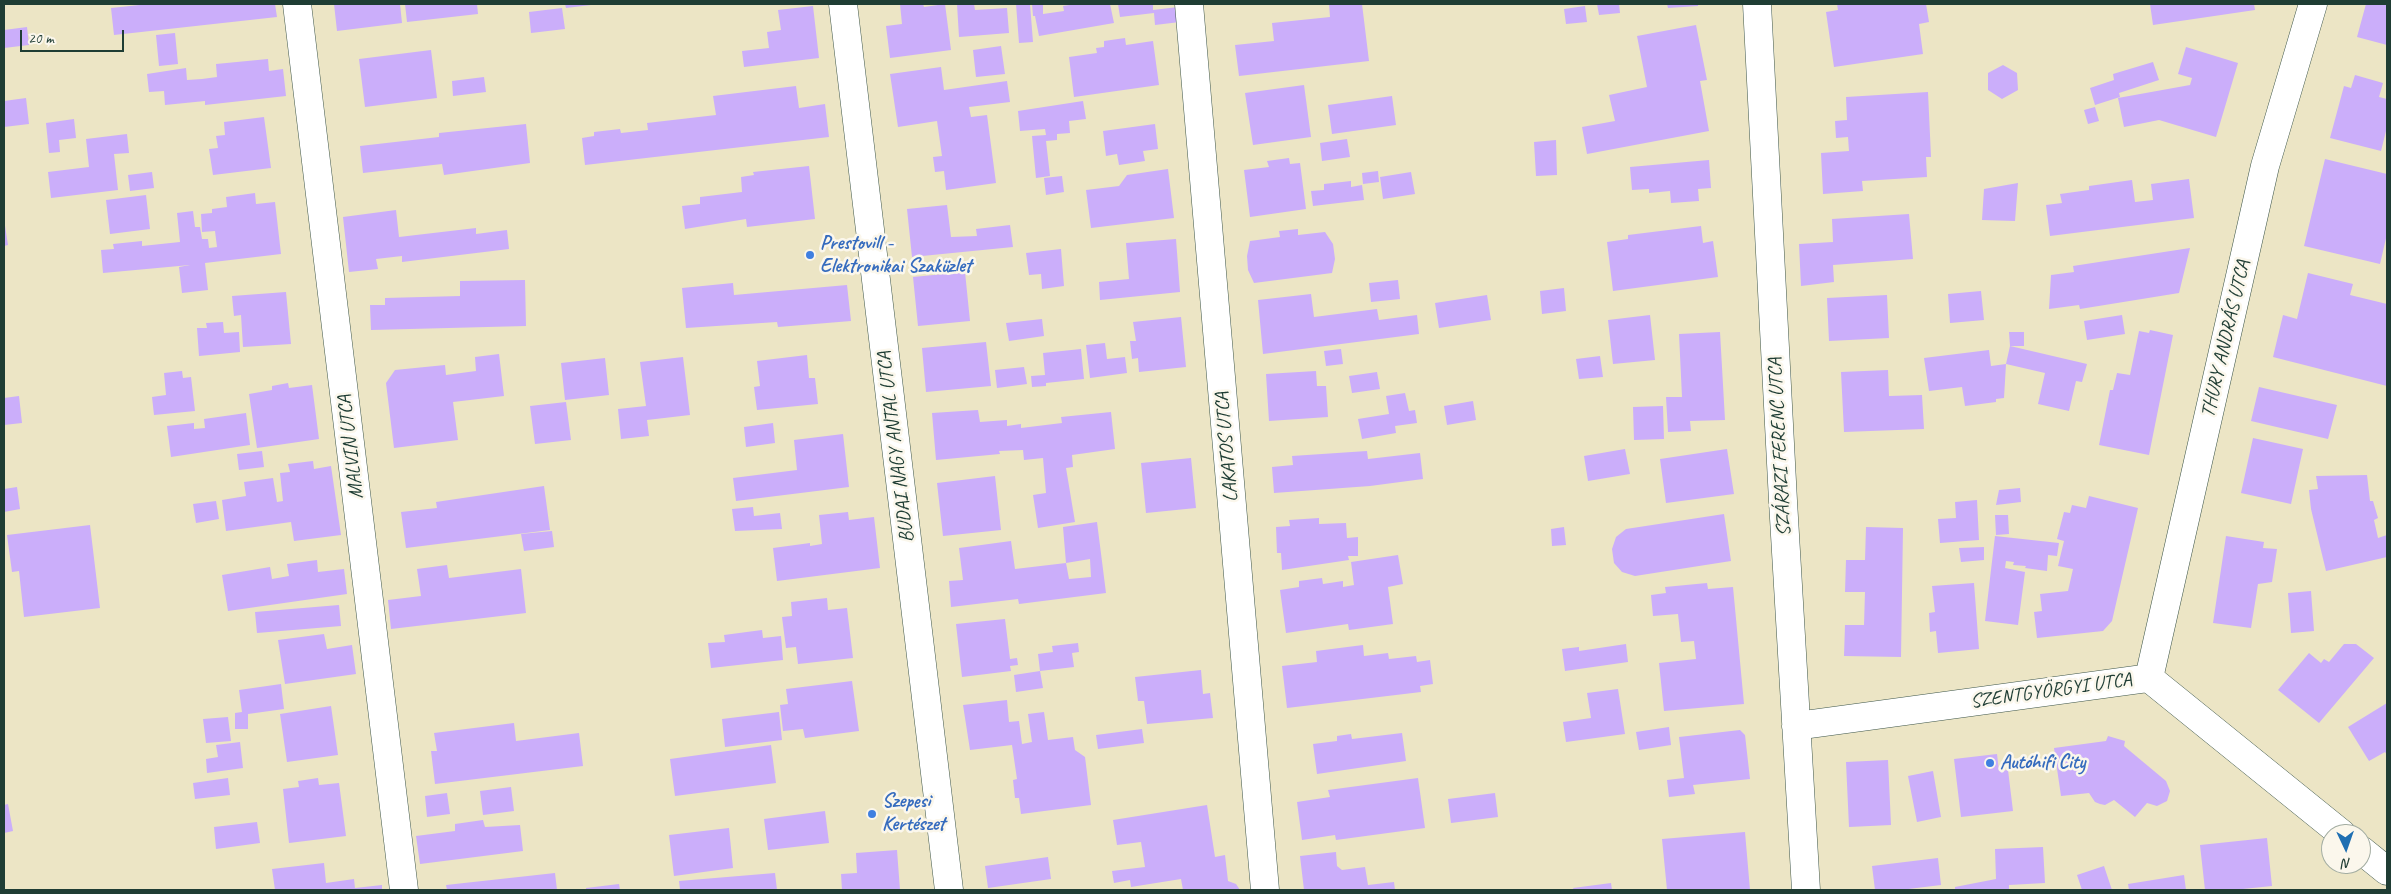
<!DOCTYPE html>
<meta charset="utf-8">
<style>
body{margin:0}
#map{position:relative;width:2391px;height:894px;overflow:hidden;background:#ece5c5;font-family:Caveat,sans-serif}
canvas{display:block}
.frame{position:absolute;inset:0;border:5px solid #1f3d34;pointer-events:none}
.north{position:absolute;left:2321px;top:824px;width:50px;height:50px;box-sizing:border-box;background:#fbf7ec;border:1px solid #a3ada2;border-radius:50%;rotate:177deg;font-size:14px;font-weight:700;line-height:20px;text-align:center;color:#1f3d34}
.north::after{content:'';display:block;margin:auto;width:18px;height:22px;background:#1f6fb2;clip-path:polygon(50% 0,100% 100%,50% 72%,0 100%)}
.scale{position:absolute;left:20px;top:30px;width:104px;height:22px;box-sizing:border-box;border:2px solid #1f3d34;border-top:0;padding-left:6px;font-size:15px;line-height:18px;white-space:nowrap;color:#1f3d34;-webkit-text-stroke:4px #fbf7ec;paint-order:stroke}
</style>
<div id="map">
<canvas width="2391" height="894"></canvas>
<div class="frame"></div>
<div class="north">N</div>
<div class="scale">20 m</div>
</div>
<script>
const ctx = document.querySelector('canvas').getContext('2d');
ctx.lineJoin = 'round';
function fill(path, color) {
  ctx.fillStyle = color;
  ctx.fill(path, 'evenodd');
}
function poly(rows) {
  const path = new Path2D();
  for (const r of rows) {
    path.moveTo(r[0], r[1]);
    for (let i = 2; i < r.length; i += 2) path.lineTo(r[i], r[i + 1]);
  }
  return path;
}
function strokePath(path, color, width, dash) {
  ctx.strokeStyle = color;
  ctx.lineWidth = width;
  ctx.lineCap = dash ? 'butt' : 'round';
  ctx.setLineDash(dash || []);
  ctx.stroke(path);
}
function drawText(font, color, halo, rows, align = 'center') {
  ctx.font = font + ' Caveat,sans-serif';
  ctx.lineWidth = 5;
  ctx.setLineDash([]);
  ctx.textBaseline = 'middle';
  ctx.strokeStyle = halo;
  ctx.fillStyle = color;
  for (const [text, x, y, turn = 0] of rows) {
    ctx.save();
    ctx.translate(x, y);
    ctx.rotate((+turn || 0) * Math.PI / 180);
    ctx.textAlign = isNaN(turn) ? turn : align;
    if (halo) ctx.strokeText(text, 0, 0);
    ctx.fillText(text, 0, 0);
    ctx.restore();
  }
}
fill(poly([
 [149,4,275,4,277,17,114,35,111,8],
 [334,4,400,4,402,23,337,31],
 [405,4,477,4,478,14,407,22],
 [565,4,591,4,591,5,566,8],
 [900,4,923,4,924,7,945,4,951,50,890,58,886,26,902,24],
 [957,4,974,4,975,10,1007,8,1009,33,959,37],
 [1016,4,1030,4,1033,42,1019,43],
 [1032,4,1043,4,1043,14,1064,11,1063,6,1076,4,1110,4,1114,23,1039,36,1035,16,1033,16],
 [1118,4,1153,4,1153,10,1178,7,1180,22,1155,25,1154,13,1120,17],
 [1329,4,1362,4,1369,61,1239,76,1235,45,1274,41,1272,23,1330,17],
 [1597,4,1619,4,1620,13,1599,15],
 [1667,4,1698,4,1698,6,1668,8],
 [1837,4,1926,4,1929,22,1919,24,1923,54,1834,67,1826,12,1838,10],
 [2150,4,2254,4,2255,10,2153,25],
 [2366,4,2387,4,2387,45,2357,37],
 [813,6,819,58,744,67,742,51,769,48,767,32,781,30,778,10],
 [1585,6,1587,22,1566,24,1564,9],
 [562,8,565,29,531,33,529,12],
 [1696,25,1707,80,1700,81,1709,131,1587,154,1582,127,1615,121,1609,95,1647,87,1637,36],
 [27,27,29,45,4,48,4,30],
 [175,33,178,64,159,66,156,35],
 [1125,38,1126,45,1153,41,1159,85,1074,97,1069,57,1097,53,1096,48,1104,47,1104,41],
 [1001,46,1005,74,976,77,973,50],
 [2186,47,2238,63,2216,137,2159,120,2124,127,2118,98,2190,85,2192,78,2178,74],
 [431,50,437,98,365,107,359,59],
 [268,59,269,71,283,69,286,96,205,105,205,101,165,105,164,91,149,92,147,74,186,68,187,80,202,79,217,77,216,64],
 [2153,62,2159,80,2119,93,2120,97,2095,105,2090,88,2114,80,2113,74],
 [2003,65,2017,73,2018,90,2002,99,1988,90,1988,73],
 [941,67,944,90,1007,81,1010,102,969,107,971,117,987,115,996,183,946,190,944,171,935,172,933,157,942,156,937,121,898,127,890,74],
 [2355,75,2383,83,2379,97,2387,99,2387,127,2381,151,2330,138,2344,86,2351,88],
 [484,77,486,92,453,96,452,81],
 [1304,85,1311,137,1253,145,1245,93],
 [796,86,799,108,825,104,829,137,585,165,582,138,594,136,594,132,620,129,621,133,648,130,647,123,716,115,713,96],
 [1928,92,1931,157,1926,157,1927,177,1862,181,1863,191,1823,194,1821,153,1849,151,1848,137,1836,138,1835,121,1847,120,1846,97],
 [1392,96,1396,125,1332,134,1328,105],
 [26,98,29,124,4,127,4,101],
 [1083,101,1086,119,1069,121,1070,133,1057,134,1057,140,1046,141,1050,176,1036,178,1032,136,1046,135,1045,129,1020,131,1018,111],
 [2095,107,2099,121,2088,124,2084,110],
 [264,117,271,168,213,175,209,149,218,148,216,136,225,135,224,122],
 [74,119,76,138,59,140,60,152,49,153,46,123],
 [526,124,530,163,444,175,442,164,363,173,360,146,439,137,439,133],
 [1155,124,1158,149,1143,151,1145,161,1119,165,1117,154,1106,156,1103,131],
 [127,134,129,153,114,154,118,190,51,198,48,172,89,167,86,139],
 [1347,139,1350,157,1322,161,1320,143],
 [1556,140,1557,175,1536,176,1534,142],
 [1289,158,1290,164,1300,163,1306,209,1250,217,1244,170,1269,167,1267,161],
 [2325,159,2387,174,2387,234,2380,264,2304,246],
 [1709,160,1711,188,1698,189,1699,201,1671,203,1670,191,1649,193,1649,189,1632,190,1630,167],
 [809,166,815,219,747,227,746,219,685,229,682,206,700,204,700,197,742,192,741,177,754,175,753,172],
 [1168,169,1174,218,1091,228,1086,190,1119,186,1127,175],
 [1378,171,1379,182,1363,184,1362,173],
 [152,172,154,188,130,191,128,175],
 [1411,172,1415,194,1383,199,1380,177],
 [1062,176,1064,192,1046,195,1044,178],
 [2189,179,2194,218,2050,236,2046,205,2062,203,2060,194,2089,190,2089,186,2132,180,2135,202,2153,200,2151,184],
 [1351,181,1351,187,1362,185,1364,200,1313,206,1311,191,1324,190,1324,184],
 [2018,183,2015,221,1982,220,1984,189],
 [255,193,256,204,275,202,281,254,205,263,208,290,182,293,179,267,190,265,103,273,101,250,114,249,113,244,142,241,142,246,180,242,177,213,193,211,195,227,200,227,202,239,208,239,209,248,217,247,215,231,202,232,201,214,212,213,212,209,227,207,226,197],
 [146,195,150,229,110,234,106,200],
 [947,205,951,237,977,236,976,229,1010,225,1013,247,912,257,907,209],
 [396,210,399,237,476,228,476,234,507,230,509,249,402,262,402,256,376,259,378,269,349,272,343,217],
 [1909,214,1913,259,1833,265,1834,282,1801,286,1799,244,1833,242,1832,219],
 [4,219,8,245,4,246],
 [1701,226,1703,243,1713,241,1718,277,1613,291,1607,242,1628,239,1628,235],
 [1298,229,1298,235,1325,232,1333,244,1335,259,1332,273,1254,283,1248,270,1247,256,1250,241,1280,237,1279,231],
 [1176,239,1180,292,1100,300,1099,282,1129,279,1126,243],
 [2190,248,2179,293,2080,309,2079,305,2049,309,2051,275,2074,272,2073,266],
 [1061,249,1064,286,1042,289,1041,274,1029,275,1026,253],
 [965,272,970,321,918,326,913,277],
 [2308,273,2353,284,2350,295,2387,304,2387,386,2273,357,2283,315,2297,319],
 [525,280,526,326,371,330,370,305,385,305,385,298,460,296,460,281],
 [1398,280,1400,299,1371,302,1369,283],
 [733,283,734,295,847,285,851,321,778,327,777,322,686,328,682,288],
 [1564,288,1566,311,1542,314,1540,291],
 [1981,291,1984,320,1950,323,1948,294],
 [286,292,291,344,243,347,241,315,234,316,232,296],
 [1311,294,1314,317,1377,309,1379,320,1417,315,1419,334,1263,354,1258,300],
 [1487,295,1491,320,1439,328,1435,303],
 [1887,295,1889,338,1829,341,1827,298],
 [1650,315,1655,360,1613,364,1608,320],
 [2122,315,2125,334,2087,340,2084,321],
 [1181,317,1186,367,1139,372,1138,358,1132,359,1130,341,1136,341,1133,322],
 [1042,319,1044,336,1009,341,1006,323],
 [223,322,224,333,239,332,240,352,199,356,197,328,207,328,206,323],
 [2150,330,2173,335,2149,455,2099,445,2110,390,2113,390,2117,373,2130,375,2139,331,2149,333],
 [1720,332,1725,420,1690,421,1691,431,1668,432,1666,397,1682,397,1679,334],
 [2009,332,2024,332,2024,346,2010,346,2087,364,2082,382,2076,381,2069,411,2038,404,2045,373,2006,364,2004,398,1996,399,1996,402,1965,406,1962,387,1929,391,1924,358,1989,350,1991,366,2006,364,2010,346],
 [986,342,991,386,926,392,922,348],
 [1105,343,1107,359,1125,357,1127,373,1090,378,1086,345],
 [1081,349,1084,379,1046,383,1046,386,1032,387,1031,376,1045,375,1043,353],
 [1341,349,1343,364,1326,366,1324,351],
 [499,354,504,396,453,402,458,440,394,448,386,383,395,370,445,365,446,375,476,371,475,357],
 [807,355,809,378,815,378,818,404,757,410,754,387,760,386,757,361],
 [1600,356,1603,377,1579,379,1576,359],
 [683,357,690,415,647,420,649,436,621,439,618,409,646,406,640,362],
 [605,358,609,395,565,400,561,363],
 [1024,367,1027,384,997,388,995,370],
 [1888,370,1889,396,1922,395,1924,429,1844,432,1841,372],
 [182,371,183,378,191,377,195,411,154,415,152,397,166,395,164,373],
 [1316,371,1317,386,1326,386,1328,417,1269,421,1266,374],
 [1377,372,1380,389,1352,393,1349,376],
 [288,383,289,388,312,385,319,439,257,448,249,394,272,390,272,386],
 [2259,387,2337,405,2328,439,2251,421],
 [1405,393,1409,411,1415,410,1417,423,1395,426,1396,433,1362,439,1358,419,1389,414,1386,396],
 [19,396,22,423,4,425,4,398],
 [1473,401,1476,420,1447,425,1444,406],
 [566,402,571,440,535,444,530,406],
 [1663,406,1664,439,1634,440,1633,407],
 [978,410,980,422,1007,420,1007,426,1021,424,1021,428,1062,423,1061,417,1111,412,1115,449,1072,455,1073,467,1066,468,1075,522,1038,528,1033,495,1046,493,1043,458,1024,460,1023,450,999,451,1000,454,936,460,932,413],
 [246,413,250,445,171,457,167,426,194,423,194,429,205,428,204,419],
 [773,423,775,443,746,447,744,427],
 [843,434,849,487,736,501,733,478,797,470,794,440],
 [2253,438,2303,449,2291,504,2241,493],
 [1625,449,1630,474,1588,481,1584,456],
 [1727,449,1734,494,1666,503,1660,459],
 [262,451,264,467,239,470,237,454],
 [1367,451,1368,459,1420,453,1423,479,1370,486,1274,493,1272,467,1293,465,1292,456],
 [1191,458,1196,508,1146,513,1141,463],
 [313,461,314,469,331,466,341,535,294,541,291,522,226,531,222,500,246,496,244,482,273,478,277,502,283,501,280,473,290,472,288,464],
 [2367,475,2370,501,2373,501,2378,518,2374,520,2378,538,2387,535,2387,557,2326,571,2311,509,2309,490,2318,489,2316,476],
 [995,476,1001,530,943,536,937,483],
 [544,486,550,530,406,548,401,512,437,508,436,502],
 [17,487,20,509,4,512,4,489],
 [2020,488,2021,502,1996,505,1999,490],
 [2089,496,2138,508,2112,621,2103,631,2037,638,2034,612,2042,611,2040,594,2068,591,2073,569,2058,566,2064,541,2057,539,2064,512,2070,513,2072,505,2086,508],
 [1977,500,1979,540,1940,543,1938,519,1956,518,1955,502],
 [216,501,219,519,196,523,193,504],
 [753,507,754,516,780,513,782,529,735,531,732,509],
 [848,512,849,520,874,517,880,568,777,581,773,548,810,543,810,546,822,544,819,515],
 [1724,514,1731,561,1635,576,1622,572,1614,563,1612,549,1616,537,1626,529],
 [1995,515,2008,515,2009,534,1996,535],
 [1319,518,1319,524,1346,523,1347,538,1358,537,1358,556,1348,556,1349,560,1282,570,1281,553,1277,553,1276,527,1290,526,1289,520],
 [1097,522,1106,593,1019,604,1018,599,951,607,949,581,963,580,959,548,1011,541,1015,569,1066,563,1063,527],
 [1090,559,1091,577,1069,579,1066,563],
 [90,525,100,608,24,617,19,571,12,572,7,535],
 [1564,527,1566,545,1552,546,1551,529],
 [1866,527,1903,528,1901,657,1844,656,1845,625,1864,625,1865,592,1845,592,1846,560,1865,560],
 [552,531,554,547,524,551,521,534],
 [1995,536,2059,543,2057,556,2048,555,2047,571,2025,568,2026,566,2013,565,2014,562,2006,561,2005,568,2025,572,2018,625,1985,621],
 [2226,536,2264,542,2263,548,2277,549,2272,582,2258,584,2251,628,2213,623],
 [1984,547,1984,560,1961,562,1959,548],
 [1398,555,1403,584,1388,587,1393,624,1349,630,1348,624,1286,633,1280,590,1299,587,1299,581,1322,578,1323,584,1343,581,1343,587,1354,585,1351,562],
 [317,560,318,572,344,569,347,594,228,611,222,575,270,567,272,579,289,576,287,564],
 [447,565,449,578,521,569,526,613,391,629,388,600,421,596,417,569],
 [1707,583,1708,589,1733,587,1744,704,1664,711,1659,663,1696,659,1694,641,1681,642,1678,614,1653,616,1651,595,1666,593,1665,587],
 [1974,583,1979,649,1938,653,1936,631,1930,632,1929,613,1935,612,1932,586],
 [2311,591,2314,631,2291,633,2288,593],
 [827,598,828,610,847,608,853,658,798,664,796,647,786,648,782,617,792,616,791,602],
 [339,605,341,626,257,633,255,612],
 [1005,619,1010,659,1017,658,1018,665,1010,666,1011,671,962,677,956,624],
 [762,630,763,638,781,636,783,660,711,668,708,643,725,642,724,635],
 [324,634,327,649,352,645,356,674,285,684,278,640],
 [1078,643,1079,652,1072,653,1074,667,1040,671,1038,654,1053,652,1052,646],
 [1626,644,1628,662,1565,671,1562,649,1579,647,1579,651],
 [2344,644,2356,644,2374,658,2319,723,2278,690,2309,653,2321,663,2324,659,2329,662],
 [1363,645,1364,656,1388,653,1389,659,1416,656,1417,662,1430,660,1433,684,1420,686,1421,692,1287,708,1282,666,1317,662,1316,651],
 [1201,670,1203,694,1210,693,1213,718,1147,724,1144,701,1138,701,1135,677],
 [1040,671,1043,688,1016,692,1014,675],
 [852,681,859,731,805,738,803,729,783,731,780,705,788,704,786,689],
 [281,684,284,709,248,714,248,729,235,729,235,713,242,712,239,690],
 [1618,689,1625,734,1566,742,1563,722,1591,718,1587,693],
 [1007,700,1009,722,1019,721,1022,744,1032,742,1028,714,1044,712,1048,740,1073,737,1075,750,1085,757,1091,805,1021,814,1019,798,1015,798,1013,780,1017,779,1012,745,970,750,963,705],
 [2387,703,2387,755,2385,752,2369,761,2348,727],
 [331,706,338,755,287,762,280,714],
 [779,712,782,740,725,747,722,719],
 [228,717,231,741,206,743,203,719],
 [514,723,516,741,579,733,583,766,435,784,431,751,437,751,434,733],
 [1669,727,1671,745,1639,750,1636,732],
 [1142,729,1144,743,1098,749,1096,735],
 [1740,730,1745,735,1750,779,1693,785,1695,794,1669,797,1667,780,1684,778,1679,737],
 [1402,733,1406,761,1317,774,1313,744,1337,741,1337,736,1351,734,1352,739],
 [2108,736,2125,741,2124,746,2166,781,2170,791,2167,801,2157,806,2147,803,2135,817,2114,800,2105,805,2100,804,2095,802,2089,793,2061,796,2054,748,2106,741],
 [240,742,243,768,207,773,206,759,218,757,216,745],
 [771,745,776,783,675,796,670,759],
 [1997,754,1999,771,2008,770,2013,811,1961,817,1954,759],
 [1888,760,1891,825,1849,827,1846,762],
 [1933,771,1941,817,1917,822,1908,776],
 [228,778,230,795,195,799,193,783],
 [318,778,319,785,339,783,346,836,289,843,283,789,299,787,298,781],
 [1418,778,1425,828,1336,840,1335,835,1302,840,1297,802,1330,797,1328,790],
 [511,787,514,811,483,815,480,791],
 [447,793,450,814,427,817,425,796],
 [1495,793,1498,817,1451,823,1448,799],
 [8,804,13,831,4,833,4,805],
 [1207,805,1215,857,1225,855,1228,881,1236,884,1240,890,1183,890,1181,879,1131,887,1130,880,1114,883,1112,871,1145,867,1141,842,1117,845,1113,820],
 [825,811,829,843,768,850,764,819],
 [483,820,485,827,520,825,523,851,420,864,416,836,455,831,455,824],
 [257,822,260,843,216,849,214,827],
 [729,828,733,868,674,876,669,835],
 [1745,832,1750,890,1667,890,1662,839],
 [2267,838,2272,886,2233,890,2205,890,2200,845],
 [2043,847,2045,883,2009,885,2009,890,1955,890,1955,887,1996,879,1995,849],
 [897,850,900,890,842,890,841,874,857,873,856,853],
 [1336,852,1337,866,1342,870,1365,867,1368,885,1394,882,1395,890,1304,890,1300,856],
 [1048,857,1051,879,988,888,985,866],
 [1938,858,1941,885,1900,890,1875,890,1872,866],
 [324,863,326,883,354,879,355,888,382,885,382,890,275,890,272,869],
 [2104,866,2112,890,2082,890,2077,875],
 [555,873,557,890,447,890,446,885],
 [775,873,777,890,680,890,679,881],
 [2184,875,2186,890,2129,890,2128,884],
 [1611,883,1612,890,1574,890,1573,888],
 [619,884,620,890,586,890,586,888]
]), '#cbaefa');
const street = poly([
 [297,4,404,890],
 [1189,4,1265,890],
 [1757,4,1783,501,1806,890],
 [2149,678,2265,166,2313,4],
 [1796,726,2149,678,2342,834],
 [2361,850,2387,871]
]);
const secondary = poly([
 [843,4,949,890]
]);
strokePath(street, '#3e564a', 29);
strokePath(secondary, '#3e564a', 29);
strokePath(street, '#fff', 28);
strokePath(secondary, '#fff', 28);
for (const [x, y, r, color] of [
 [810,255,5,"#3f7fe0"],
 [1990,763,5,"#3f7fe0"],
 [872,814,5,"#3f7fe0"]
]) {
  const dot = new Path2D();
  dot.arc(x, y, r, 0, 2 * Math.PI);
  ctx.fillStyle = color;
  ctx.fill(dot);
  strokePath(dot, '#fbf7ec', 2);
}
drawText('bold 20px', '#366cbe', '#fbf7ec', [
 ["Prestovill -",820,244],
 ["Elektronikai Szaküzlet",820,267],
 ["Autóhifi City",2000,763],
 ["Szepesi",882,802],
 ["Kertészet",882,825]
], 'left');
drawText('20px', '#1f3d34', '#fbf7ec', [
 ["THURY ANDRÁS UTCA",2226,339,-77],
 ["MALVIN UTCA",351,447,-97],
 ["BUDAI NAGY ANTAL UTCA",896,447,-97],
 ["LAKATOS UTCA",1227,447,-95],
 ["SZÁRAZI FERENC UTCA",1780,447,-93],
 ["SZENTGYÖRGYI UTCA",2051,691,-8]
]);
</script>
